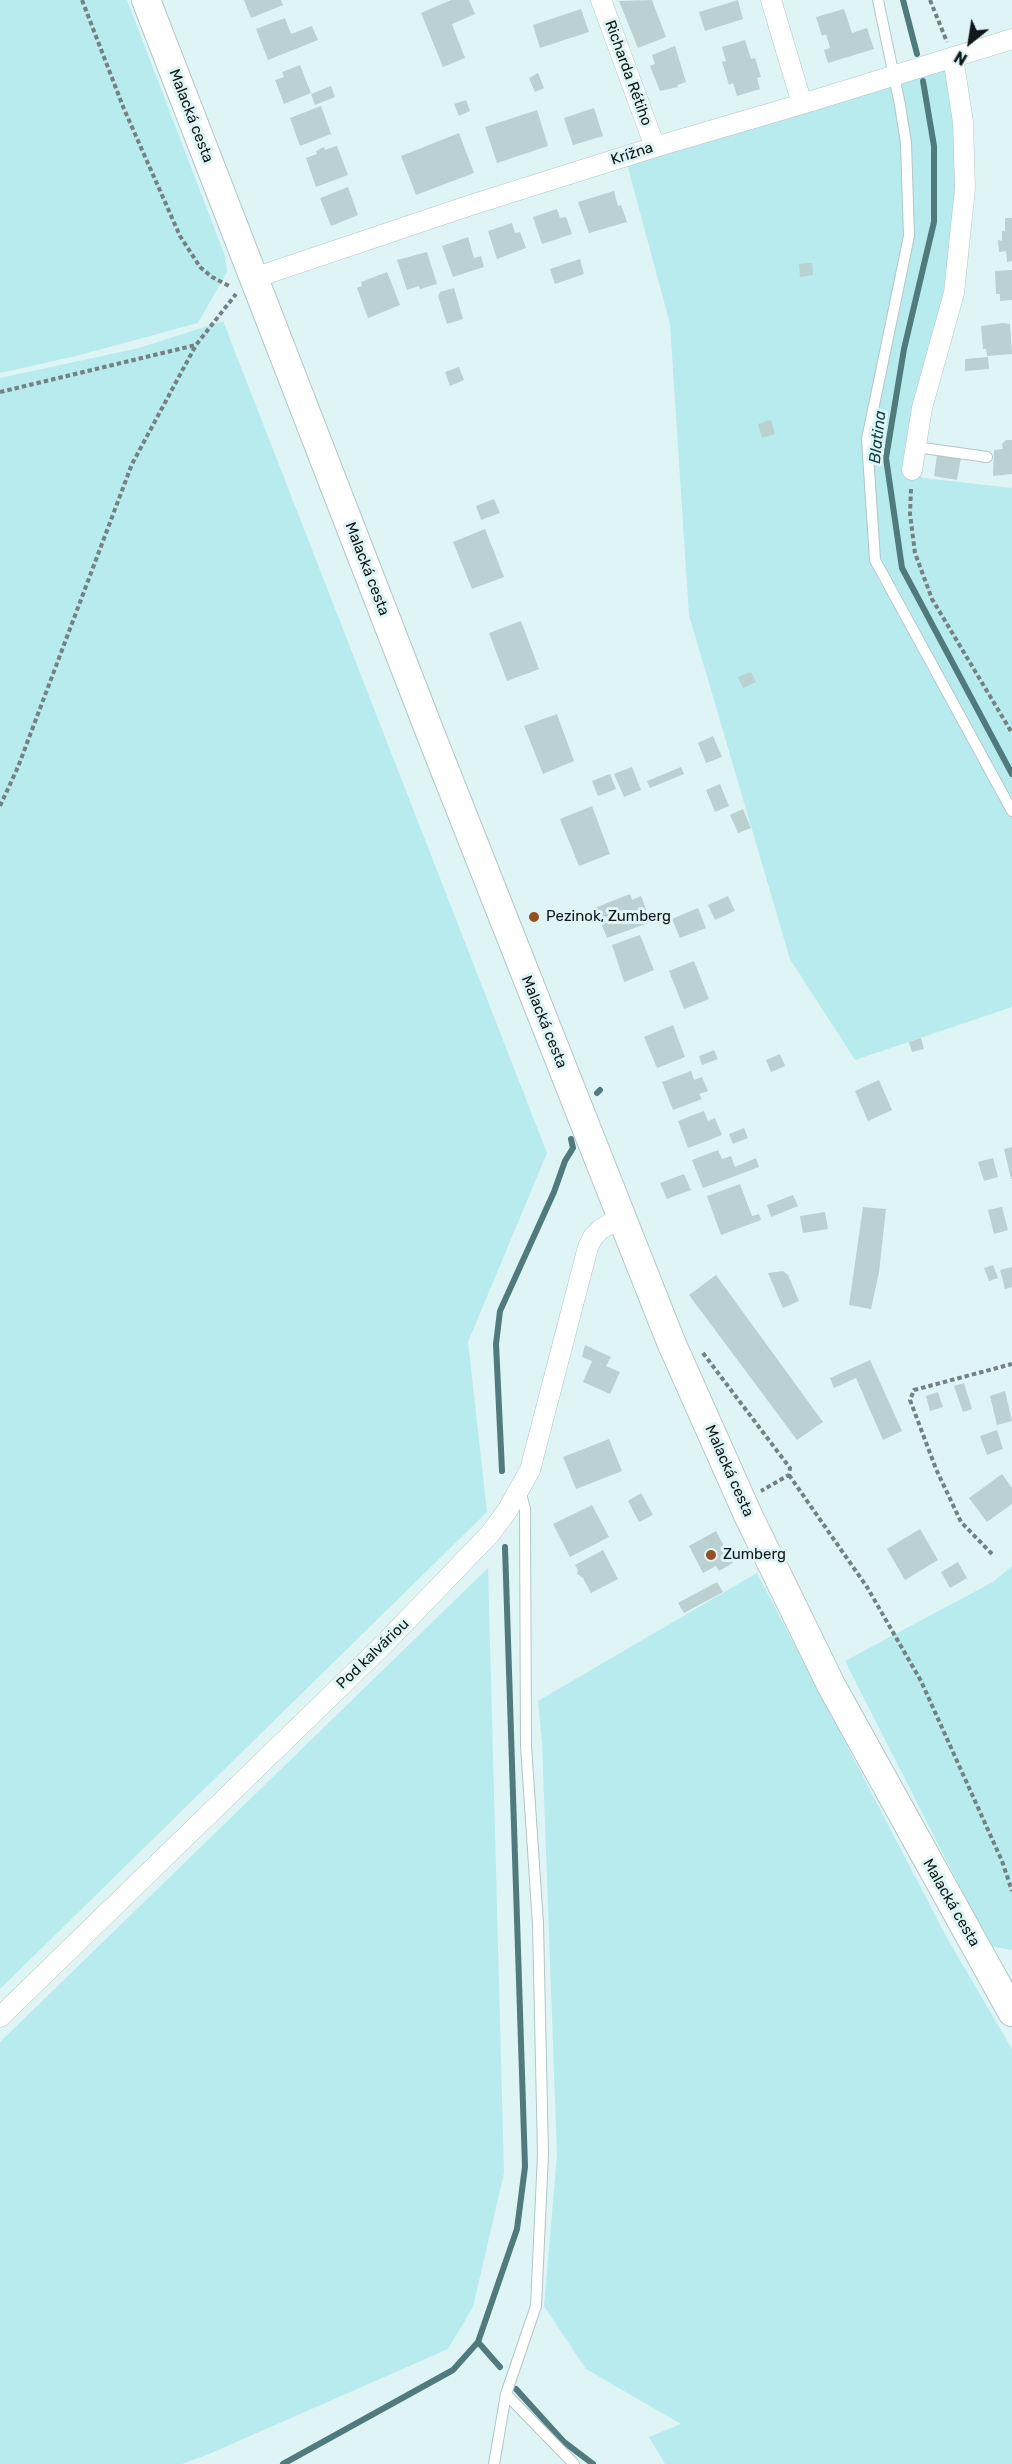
<!DOCTYPE html>
<meta charset="utf-8">
<style>
body{margin:0}
#map{position:relative;width:1012px;height:2464px;overflow:hidden;background:#dff4f5;font-family:Rubik,sans-serif}
canvas{display:block}
.north{position:absolute;left:940px;top:12px;width:60px;height:60px;-webkit-text-stroke:4px #dff4f5;paint-order:stroke;rotate:210deg;font-size:16px;font-weight:700;line-height:24px;text-align:center;color:#111819}
.north::after{content:'';display:block;margin:auto;width:21px;height:27px;background:#111819;clip-path:polygon(50% 0,100% 100%,50% 72%,0 100%)}
</style>
<div id="map">
<canvas width="1012" height="2464"></canvas>
<div class="north">N</div>
</div>
<script>
const ctx = document.querySelector('canvas').getContext('2d');
ctx.lineJoin = 'round';
function fill(path, color) {
  ctx.fillStyle = color;
  ctx.fill(path, 'evenodd');
}
function poly(rows) {
  const path = new Path2D();
  for (const r of rows) {
    path.moveTo(r[0], r[1]);
    for (let i = 2; i < r.length; i += 2) path.lineTo(r[i], r[i + 1]);
  }
  return path;
}
function strokePath(path, color, width, dash) {
  ctx.strokeStyle = color;
  ctx.lineWidth = width;
  ctx.lineCap = dash ? 'butt' : 'round';
  ctx.setLineDash(dash || []);
  ctx.stroke(path);
}
function drawText(font, color, halo, rows, align = 'center') {
  ctx.font = font + ' Rubik,sans-serif';
  ctx.lineWidth = 6;
  ctx.setLineDash([]);
  ctx.textBaseline = 'middle';
  ctx.strokeStyle = halo;
  ctx.fillStyle = color;
  for (const [text, x, y, turn = 0] of rows) {
    ctx.save();
    ctx.translate(x, y);
    ctx.rotate((+turn || 0) * Math.PI / 180);
    ctx.textAlign = isNaN(turn) ? turn : align;
    if (halo) ctx.strokeText(text, 0, 0);
    ctx.fillText(text, 0, 0);
    ctx.restore();
  }
}
fill(poly([
 [0,0,127,0,225,256,227,272,198,323,76,356,0,373],
 [952,58,965,188,912,470,923,478,1012,488,1012,1007,855,1060,790,959,689,615,670,324,623,149],
 [223,321,547,1153,468,1342,487,1512,0,1989,0,378,139,348],
 [1012,1566,1012,1950,990,1946,845,1661,993,1582],
 [488,1568,504,2173,473,2307,448,2349,209,2454,182,2464,0,2464,0,2042],
 [757,1573,947,1938,1012,2049,1012,2464,665,2464,649,2437,681,2424,586,2369,544,2306,557,2155,542,1741,538,1701]
]), '#b7ebee');
strokePath(poly([
 [903,0,917,54],
 [923,81,934,146,934,222,904,349,886,458,902,568,1012,774],
 [597,1093,600,1090],
 [502,1471,496,1344,500,1311,554,1192,565,1161,573,1148,571,1139],
 [478,2342,500,2367],
 [516,2389,564,2442,593,2464],
 [283,2464,453,2370,478,2342,517,2229,525,2167,505,1547]
]), '#517a7c', 6);
fill(poly([
 [244,0,281,0,283,5,251,18],
 [451,0,469,0,475,14,452,24,465,58,443,67,421,13],
 [652,0,666,37,638,48,619,1],
 [738,0,743,19,705,31,699,12],
 [581,9,589,32,540,48,533,25],
 [844,9,852,33,867,28,874,49,828,63,824,50,830,48,826,34,822,36,816,17],
 [285,18,291,34,312,26,318,40,268,60,256,29],
 [745,40,751,59,755,58,761,77,757,78,760,89,737,96,733,83,729,85,722,62,726,61,722,47],
 [675,46,686,82,677,85,678,87,660,91,650,66,655,64,652,55],
 [300,65,311,93,284,104,275,80,284,77,282,72],
 [538,73,544,88,535,92,529,78],
 [331,86,335,97,315,105,311,94],
 [466,100,470,111,459,116,454,104],
 [321,106,331,134,300,146,290,118],
 [594,108,603,136,573,145,564,118],
 [537,110,548,146,497,163,485,127],
 [459,133,474,173,416,195,401,156],
 [337,146,348,175,316,187,306,158,317,154,316,151,324,147,325,150],
 [348,187,358,215,331,226,320,198],
 [614,191,618,206,621,205,627,222,589,233,578,202],
 [557,209,560,218,566,217,572,234,542,244,533,217],
 [1005,218,1012,218,1012,261,1007,262,1006,251,999,252,998,240,1002,241,1002,231,1005,231],
 [512,223,515,233,520,232,526,248,497,259,488,231],
 [468,237,474,258,481,256,484,267,453,277,442,246],
 [427,252,437,284,420,289,419,286,407,290,397,260],
 [580,259,584,274,555,284,550,269],
 [812,263,813,275,800,277,799,264],
 [1012,270,1012,300,1000,301,1000,294,996,294,995,271],
 [387,272,400,305,368,318,357,288,362,286,361,282],
 [454,288,463,319,447,324,438,296,440,292],
 [1003,323,1010,324,1012,354,987,356,986,349,983,349,981,326],
 [988,357,989,369,965,371,965,359],
 [459,367,464,380,450,386,445,372],
 [771,420,775,434,762,438,758,424],
 [1006,440,1012,440,1012,474,993,476,994,450,1003,449,1002,444],
 [937,455,961,458,957,480,934,476],
 [494,499,500,513,481,520,476,506],
 [485,529,504,577,472,589,453,542],
 [521,621,539,669,507,681,489,633],
 [751,672,756,682,743,688,738,677],
 [557,714,574,761,543,774,524,726],
 [713,736,722,757,706,763,698,743],
 [632,767,641,790,624,797,614,774],
 [681,767,684,774,650,788,647,781],
 [610,774,616,789,598,796,592,781],
 [720,784,729,806,715,812,706,790],
 [592,806,610,854,579,866,560,819],
 [743,809,751,828,738,833,730,815],
 [630,894,632,900,641,896,651,922,607,938,595,908],
 [728,896,735,911,715,920,708,905],
 [698,908,706,928,680,938,672,919],
 [640,935,654,970,624,982,612,945],
 [694,961,709,999,684,1009,669,971],
 [673,1025,685,1057,657,1068,644,1037],
 [921,1038,924,1049,912,1052,909,1042],
 [714,1050,718,1059,702,1065,699,1056],
 [780,1054,785,1066,771,1072,766,1060],
 [691,1071,694,1080,702,1077,708,1091,699,1094,702,1099,673,1110,662,1082],
 [879,1080,892,1110,868,1121,855,1091],
 [704,1111,708,1121,715,1118,722,1135,688,1148,678,1121],
 [744,1128,748,1138,733,1144,729,1134],
 [1012,1147,1012,1179,1011,1179,1004,1149],
 [718,1150,722,1159,731,1156,735,1167,756,1158,759,1167,703,1188,692,1160],
 [993,1158,998,1177,984,1181,978,1162],
 [684,1174,691,1190,667,1199,660,1183],
 [740,1184,752,1216,759,1214,761,1220,721,1235,707,1196],
 [793,1195,798,1206,771,1217,767,1205],
 [863,1207,886,1209,879,1272,871,1309,849,1305],
 [1002,1207,1008,1230,994,1234,988,1210],
 [825,1212,828,1229,803,1233,800,1216],
 [993,1265,998,1278,989,1281,984,1268],
 [1012,1267,1012,1287,1005,1289,1000,1270],
 [783,1271,788,1275,799,1301,783,1308,768,1273],
 [716,1275,823,1422,797,1440,689,1295],
 [585,1345,611,1357,606,1366,620,1372,610,1394,583,1382,592,1361,582,1357],
 [870,1360,902,1431,883,1440,856,1378,834,1388,830,1378],
 [964,1383,972,1409,963,1412,954,1386],
 [1005,1391,1012,1421,997,1425,990,1396],
 [938,1392,943,1407,930,1411,926,1396],
 [997,1430,1003,1449,987,1455,980,1436],
 [609,1439,622,1471,576,1489,563,1457],
 [1002,1474,1012,1488,1012,1504,987,1522,969,1498],
 [641,1493,653,1515,639,1522,628,1501],
 [592,1505,609,1537,570,1557,553,1524],
 [920,1529,938,1560,905,1580,887,1549],
 [716,1531,733,1563,719,1571,716,1566,703,1573,689,1546],
 [603,1550,618,1579,591,1593,583,1578,577,1574,578,1570,575,1565],
 [958,1562,967,1578,950,1588,941,1572],
 [717,1582,723,1592,684,1613,678,1603]
]), '#bbd0d1');
const service = poly([
 [878,0,900,105,906,143,909,236,867,439,875,560,1012,811],
 [916,447,987,457],
 [506,2394,574,2464],
 [494,2464,506,2394,536,2306,543,2154,538,1924,526,1746,525,1509,520,1490]
]);
const minor = poly([
 [601,0,655,147],
 [771,0,802,104],
 [254,278,468,206,655,147,802,104,1012,39],
 [912,470,922,408,954,293,965,188,963,122,953,57],
 [0,2017,382,1646,490,1534,507,1511,530,1470,588,1247,593,1237,601,1229,622,1217]
]);
const secondary = poly([
 [146,0,433,740,671,1342,748,1515,831,1685,1012,2012]
]);
strokePath(service, '#b2c6c8', 12);
strokePath(minor, '#b2c6c8', 21);
strokePath(secondary, '#b2c6c8', 30);
strokePath(poly([
 [82,0,124,109,180,236,200,267,212,277,231,287],
 [930,0,947,42],
 [0,392,196,345,236,294],
 [911,489,910,514,915,553,932,599,1012,733],
 [0,806,18,767,132,464,196,345],
 [703,1353,790,1468,789,1475,761,1491],
 [789,1475,867,1587,921,1681,1002,1861,1012,1891],
 [992,1554,961,1522,936,1469,910,1400,914,1390,1012,1364]
]), '#748182', 4, [4.5, 3]);
strokePath(service, '#fff', 10);
strokePath(minor, '#fff', 20);
strokePath(secondary, '#fff', 28);
for (const [x, y, r, color] of [
 [534,917,6,"#945023"],
 [711,1555,6,"#945023"]
]) {
  const dot = new Path2D();
  dot.arc(x, y, r, 0, 2 * Math.PI);
  ctx.fillStyle = color;
  ctx.fill(dot);
  strokePath(dot, '#dff4f5', 2);
}
drawText('15px', '#111819', '#dff4f5', [
 ["Richarda Rétiho",628,73,70],
 ["Malacká cesta",191,116,69],
 ["Krížna",632,154,-18],
 ["Malacká cesta",367,569,69],
 ["Malacká cesta",544,1022,68],
 ["Malacká cesta",729,1471,66],
 ["Pod kalváriou",373,1654,-44],
 ["Malacká cesta",951,1903,60]
]);
drawText('15px', '#111819', '#dff4f5', [
 ["Pezinok, Zumberg",546,917],
 ["Zumberg",723,1555]
], 'left');
drawText('italic 16px', '#104447', '#dff4f5', [
 ["Blatina",878,437,-84]
]);
</script>
